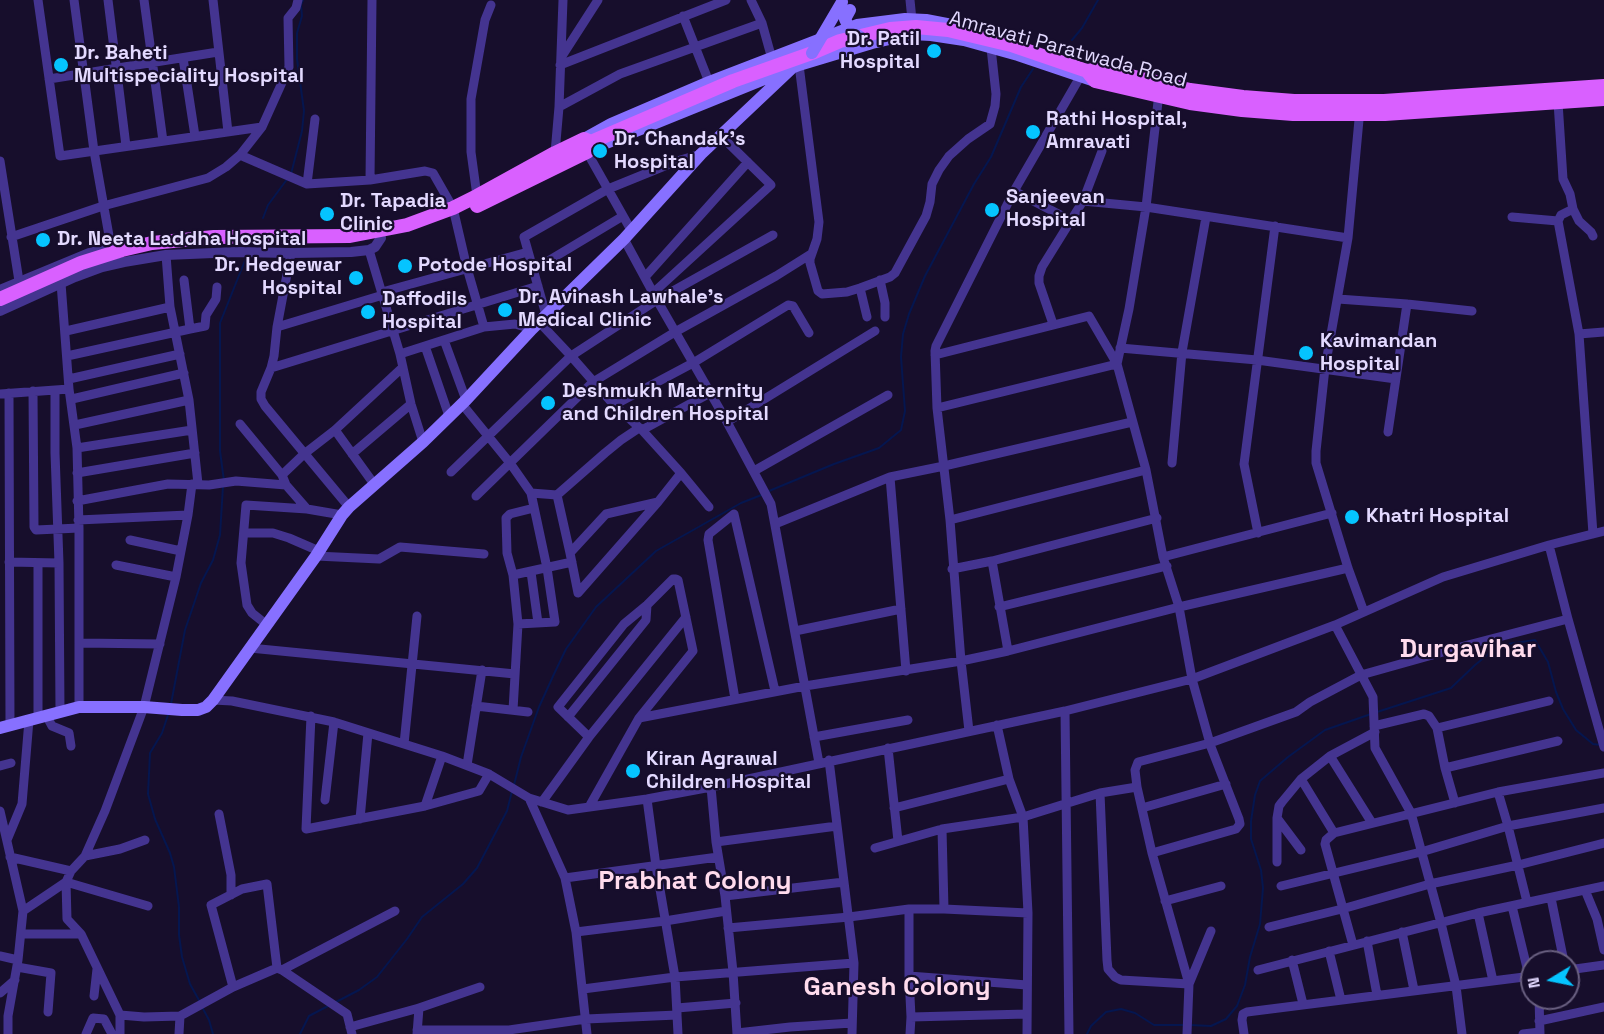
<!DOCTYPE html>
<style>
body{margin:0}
#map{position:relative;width:1604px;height:1034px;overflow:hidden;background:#170e2c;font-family:"Space Grotesk",sans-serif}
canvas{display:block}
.north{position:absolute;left:1520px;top:950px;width:60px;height:60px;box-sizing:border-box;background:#170e2c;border:2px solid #695f80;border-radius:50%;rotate:260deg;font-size:16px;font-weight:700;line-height:24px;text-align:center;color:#e3d9ff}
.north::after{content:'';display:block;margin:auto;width:21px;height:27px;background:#05c4ff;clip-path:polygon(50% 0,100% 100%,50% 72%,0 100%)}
</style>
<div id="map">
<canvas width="1604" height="1034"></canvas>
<div class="north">N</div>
</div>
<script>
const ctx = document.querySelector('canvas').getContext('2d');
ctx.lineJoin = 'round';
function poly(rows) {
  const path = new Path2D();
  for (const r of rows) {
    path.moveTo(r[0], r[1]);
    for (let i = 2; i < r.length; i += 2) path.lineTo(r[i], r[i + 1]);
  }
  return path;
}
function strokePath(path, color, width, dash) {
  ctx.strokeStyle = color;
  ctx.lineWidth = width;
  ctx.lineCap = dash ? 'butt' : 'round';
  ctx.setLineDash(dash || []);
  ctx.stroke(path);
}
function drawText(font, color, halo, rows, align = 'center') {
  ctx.font = font + ' "Space Grotesk",sans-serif';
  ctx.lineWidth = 4.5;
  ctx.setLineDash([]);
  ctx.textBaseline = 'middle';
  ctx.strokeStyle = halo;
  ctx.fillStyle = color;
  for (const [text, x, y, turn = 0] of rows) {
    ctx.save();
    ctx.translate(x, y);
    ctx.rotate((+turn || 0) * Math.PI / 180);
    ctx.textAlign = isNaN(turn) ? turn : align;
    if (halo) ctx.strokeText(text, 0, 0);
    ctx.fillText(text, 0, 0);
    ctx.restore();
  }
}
strokePath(poly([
 [1072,40,1082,28,1098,0],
 [291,174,302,131,304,111,297,59,297,33,302,16,301,5,303,0],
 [263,218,268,205,288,178],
 [224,481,220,451,220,323,246,258],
 [769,491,834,464,879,448,901,430,905,411,901,357,903,334,909,314,925,276,974,184,991,157,1021,87,1033,69],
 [171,704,185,630,201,583,213,560,220,535,223,486],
 [169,712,162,733,150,753,148,794,155,819,170,853,174,867,179,907,179,935,182,957,190,984,200,1002],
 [1377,712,1451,688,1475,665,1491,652,1501,645,1535,640,1548,662,1556,692,1563,709,1576,730,1593,744,1601,745],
 [514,785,521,757,539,707,554,674,566,649,596,607,656,551,741,503,764,494],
 [336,1002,359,990,377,977,407,939,422,917,463,884,477,868,507,811,512,791],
 [202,1007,209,1020,213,1034],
 [1190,1025,1211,1026,1226,1019,1237,1006,1245,985,1250,957,1260,924,1263,888,1261,870,1251,839,1251,821,1255,795,1260,781,1288,757,1325,730,1371,714],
 [300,1034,309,1016,328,1006],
 [1087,1034,1091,1026,1106,1012,1121,1009,1135,1013,1154,1025,1184,1025]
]), '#05164f', 2);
strokePath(poly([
 [38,0,60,156,262,127],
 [74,0,94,151,111,247],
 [108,0,126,146],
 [144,0,163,141],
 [213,0,228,132],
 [751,0,762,23,772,59],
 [910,0,912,20],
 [683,16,709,82],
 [562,56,598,0],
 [183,58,195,136],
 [560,65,726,0],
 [799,65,819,222,817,239,810,259,810,263,818,291,822,294,847,292,860,288,890,277,895,273,926,216,930,202,932,184,939,170,949,156,968,139,990,124,995,106,996,94,991,48],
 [49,79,218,52],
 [1558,102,1563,179,1570,194,1573,209,1561,215,1558,221,1579,334,1593,534],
 [559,107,620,74,762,23],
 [1360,109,1348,238,1325,368,1316,451,1316,463,1348,568,1364,612],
 [587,152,631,230],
 [555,153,559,107,563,0],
 [240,155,307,184,370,180,425,171,433,173,453,208,467,268,484,327],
 [0,161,19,281],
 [370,180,372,0],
 [307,184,315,119],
 [1014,191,1070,220],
 [477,196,471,152,471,99,485,20,491,5],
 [1083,201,1102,151],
 [1573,209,1579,221,1591,232,1593,236],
 [1512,217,1558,221],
 [11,237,103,206,208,178,226,167,240,155,262,127,289,67,288,18,296,8,298,0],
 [624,239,657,300,727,422,771,504,819,763],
 [369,250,400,354,411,404,423,442],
 [291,253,277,327,274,356,271,368,261,392,261,399,265,406,349,507],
 [166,255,170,307,189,400,198,484],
 [533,270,623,216],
 [645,277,748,162],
 [880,280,885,303,885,317],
 [61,283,69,389,77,448,79,528,79,707],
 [860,288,867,317],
 [382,292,528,252],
 [653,293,771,185,720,135],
 [1338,299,1407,304,1472,311],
 [546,315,524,237,608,189,677,161,701,154],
 [539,322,571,356,614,405,642,430,681,473,709,507],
 [1053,324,1039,283,1039,276,1042,267,1083,201,1146,207,1348,238],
 [277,327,383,295],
 [190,329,205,326,206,315,216,299,217,287],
 [66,331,170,307],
 [1579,334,1604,332],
 [444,340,466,400],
 [425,346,449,416],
 [1120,348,1257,360,1396,379],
 [400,354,484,327,515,324,532,329],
 [935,355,1089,316,1117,364,1146,470,1163,557,1179,607,1192,679,1211,747,1239,819,1240,824,1236,829,1152,853],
 [67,356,190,329,184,280],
 [271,368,538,286],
 [69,379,180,354],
 [55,390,55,453,59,563,60,712],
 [33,391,34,527,36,530,79,528],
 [9,393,10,725],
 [0,394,69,389],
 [72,399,184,373],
 [462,404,510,463,531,493,547,568,555,622,518,624],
 [614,405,693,363,788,305,793,306,809,333],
 [937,408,1117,364,1129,309,1146,207,1159,93],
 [727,422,875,331],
 [240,424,282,475,286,485,307,509],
 [75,425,189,400],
 [335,430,374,484],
 [642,430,710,393],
 [1388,432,1407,304],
 [77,448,192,430],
 [352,454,411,404],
 [1172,463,1182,352,1206,217],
 [754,471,888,395],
 [451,472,571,356,657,300,773,235],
 [77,473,195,453],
 [282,475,304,454,335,430,403,367],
 [890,477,906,671],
 [531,493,557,495,570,553,578,593],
 [557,495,605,453,621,440,639,428],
 [476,496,593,382,675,332,776,276,811,254],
 [77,501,168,484,209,485,236,481,286,485],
 [78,520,188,515],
 [950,520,1146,470],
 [775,524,890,477,944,466,1132,422],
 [244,533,273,533,289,538,319,551],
 [1258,533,1244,464,1275,226],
 [130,540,181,551],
 [1549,545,1568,619,1604,747],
 [570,553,606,514,658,502],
 [316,556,379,559,400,547,484,554],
 [1163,557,1332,513],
 [992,561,1008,651],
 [9,562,59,563],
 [116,565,176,577],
 [952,569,992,561,1157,518],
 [531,572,538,623],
 [513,575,572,562],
 [578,593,658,502,681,473],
 [999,607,1167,566],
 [267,625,252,613,247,605,241,563,246,505,307,509,342,515],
 [1335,625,1373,697,1375,748,1411,813,1441,923,1456,986,1462,1034],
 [795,631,901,609],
 [79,643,160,644],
 [250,648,515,674],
 [735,699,708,540,709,534,734,514,775,691],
 [213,700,232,701,334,722,442,756,489,774,529,798,568,810,647,799,711,787,1065,711,1192,679,1335,625,1443,577,1549,545,1604,531],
 [476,706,528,712],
 [513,710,518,624,513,575,507,553,506,518,510,514,534,508],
 [1065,711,1069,1034],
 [46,715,52,726,69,733,71,746],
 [311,716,306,829,425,806,479,791,489,774],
 [38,717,38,564],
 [568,717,646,620,647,605],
 [639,718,805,686,961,661,1008,651,1179,607,1348,568],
 [997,725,1009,779,1023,817,1028,913,1027,1034],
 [1374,726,1424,714,1429,716,1437,728,1445,768,1455,803],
 [1437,728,1549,701],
 [969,731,961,661,950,520,937,408,935,351,936,346,1014,191,1080,77],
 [589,737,558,707,624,624,647,605,673,579,676,579,678,580,693,651,639,718,589,807],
 [814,737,908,720],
 [404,744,417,616],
 [888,748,898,841],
 [1330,756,1372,823],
 [829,760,854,963,852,1034],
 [467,765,482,670],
 [0,766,11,763],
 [1445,768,1558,741],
 [1301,779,1334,833],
 [711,787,716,842,725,896,733,972,737,1034],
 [1498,792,1508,826,1527,902],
 [1100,793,1107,960,1108,969,1115,977,1121,980,1189,984,1211,931],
 [529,798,565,878,576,932,587,1034],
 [647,799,656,866,675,977,678,1034],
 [325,800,334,722],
 [542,802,589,737,686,617],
 [425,806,442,756],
 [894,808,1009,779],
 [1142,808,1226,784],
 [0,811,23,911,18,960,8,1016,8,1034],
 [219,814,231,875,231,895],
 [1277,818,1301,850],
 [360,819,368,733],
 [942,829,944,909],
 [7,840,22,804,29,720],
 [716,842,837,826],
 [875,848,942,829,1023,817,1100,793,1137,787],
 [85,856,120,849,145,840],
 [10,857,71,871],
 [1277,862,1277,818,1279,806,1282,802,1301,779,1330,756,1375,732],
 [565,878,718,857],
 [1281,886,1421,852,1508,826,1604,808],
 [1585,890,1597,919,1604,950],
 [725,896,844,882],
 [1551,898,1564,962],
 [1165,901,1221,886],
 [1512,906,1529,976],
 [909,909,909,976,911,1017,910,1034],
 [23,911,66,882,71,871,85,856,105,811,144,707,176,577,188,515,192,484],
 [1478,913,1493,981],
 [1269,927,1342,909,1430,884,1518,865,1604,843],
 [728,928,849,917,909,909,944,909,1028,913],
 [576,932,665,921,726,911],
 [1402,932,1414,990],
 [22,934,81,934,120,1015,120,1034],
 [81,934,67,919,66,882,148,906],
 [1367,941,1377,995],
 [1353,945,1325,844,1326,840,1334,833,1498,792,1604,773],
 [1329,951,1341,1000],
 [0,956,18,960],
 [1292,960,1303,1004],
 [17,967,51,973,48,1012],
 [282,970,395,911],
 [1258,970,1478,913,1604,886],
 [1568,970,1604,965],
 [909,976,1027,985],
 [233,987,211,905,242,889,267,884,277,968],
 [583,989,675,977,854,963],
 [0,993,15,980],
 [94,996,97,969],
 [1539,998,1540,1034],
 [120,1015,144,1017,180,1016],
 [911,1017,1027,1014],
 [1539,1021,1604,1007],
 [350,1027,419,1008,480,987],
 [417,1030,509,1030,586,1019,677,1015,677,1008,736,1003],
 [737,1033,790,1027,852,1023],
 [86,1034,93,1018,104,1019,112,1034],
 [179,1034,180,1016,233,987,277,968,282,970,347,1014,352,1034],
 [417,1034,419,1008],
 [1187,1034,1189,984,1152,853,1137,787,1135,770,1138,762,1210,743,1296,712,1310,702,1361,675,1468,645,1568,619],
 [1244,1034,1242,1020,1243,1014,1247,1012,1532,976],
 [1523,1034,1540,1032]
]), '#443490', 9);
strokePath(poly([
 [0,290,89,253,106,249],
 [0,311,75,277,102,267,124,262,166,255,237,252,291,253,351,252,369,250,375,247,381,238]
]), '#443490', 10);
strokePath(poly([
 [584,139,611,124,709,82,857,25,905,19,926,20,952,25],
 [589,150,799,65,872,43,911,34,931,35,964,40,1018,55,1095,81],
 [0,728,79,707,144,707,182,710,198,710,206,707,213,700,316,556,342,515,349,507,423,442,466,400,532,329,624,239,701,154,791,69]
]), '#8770ff', 12);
strokePath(poly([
 [1087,71,1095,81,1190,103,1242,110,1293,114,1385,114,1604,99],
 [477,206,587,152,589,150,591,142],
 [0,299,81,263,122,250,152,243,214,237,350,236,407,225,453,208,477,196,555,153,584,139,591,142,733,81,812,53,840,41,890,29,916,27,948,30,1011,45,1087,71,1101,69,1190,90,1243,97,1294,101,1384,101,1604,86]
]), '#d960ff', 14);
strokePath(poly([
 [850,10,845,19,850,30,860,37],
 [812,53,842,2]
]), '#8770ff', 12);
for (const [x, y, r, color] of [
 [934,51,8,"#05c4ff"],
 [61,65,8,"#05c4ff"],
 [1033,132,8,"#05c4ff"],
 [600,151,8,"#05c4ff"],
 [992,210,8,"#05c4ff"],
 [327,214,8,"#05c4ff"],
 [43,240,8,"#05c4ff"],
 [405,266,8,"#05c4ff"],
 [356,278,8,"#05c4ff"],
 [505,310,8,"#05c4ff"],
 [368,312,8,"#05c4ff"],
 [1306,353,8,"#05c4ff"],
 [548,403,8,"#05c4ff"],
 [1352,517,8,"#05c4ff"],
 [633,771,8,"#05c4ff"]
]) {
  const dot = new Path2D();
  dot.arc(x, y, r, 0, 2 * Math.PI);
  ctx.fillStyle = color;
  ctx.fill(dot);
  strokePath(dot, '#170e2c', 2);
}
drawText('bold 20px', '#e3d9ff', '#170e2c', [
 ["Dr. Patil",920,40,"right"],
 ["Hospital",920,63,"right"],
 ["Dr. Baheti",74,54],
 ["Multispeciality Hospital",74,77],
 ["Rathi Hospital,",1046,120],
 ["Amravati",1046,143],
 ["Dr. Chandak's",614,140],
 ["Hospital",614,163],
 ["Sanjeevan",1006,198],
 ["Hospital",1006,221],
 ["Dr. Tapadia",340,202],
 ["Clinic",340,225],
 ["Dr. Neeta Laddha Hospital",57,240],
 ["Dr. Hedgewar",342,266,"right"],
 ["Hospital",342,289,"right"],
 ["Potode Hospital",418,266],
 ["Dr. Avinash Lawhale's",518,298],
 ["Medical Clinic",518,321],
 ["Daffodils",382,300],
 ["Hospital",382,323],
 ["Kavimandan",1320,342],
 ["Hospital",1320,365],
 ["Deshmukh Maternity",562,392],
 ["and Children Hospital",562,415],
 ["Khatri Hospital",1366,517],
 ["Kiran Agrawal",646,760],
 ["Children Hospital",646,783]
], 'left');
drawText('20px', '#e3d9ff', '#170e2c', [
 ["Amravati Paratwada Road",1068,50,15]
]);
drawText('bold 26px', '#ffdbed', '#170e2c', [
 ["Durgavihar",1468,650],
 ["Prabhat Colony",695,882],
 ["Ganesh Colony",897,988]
]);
</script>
